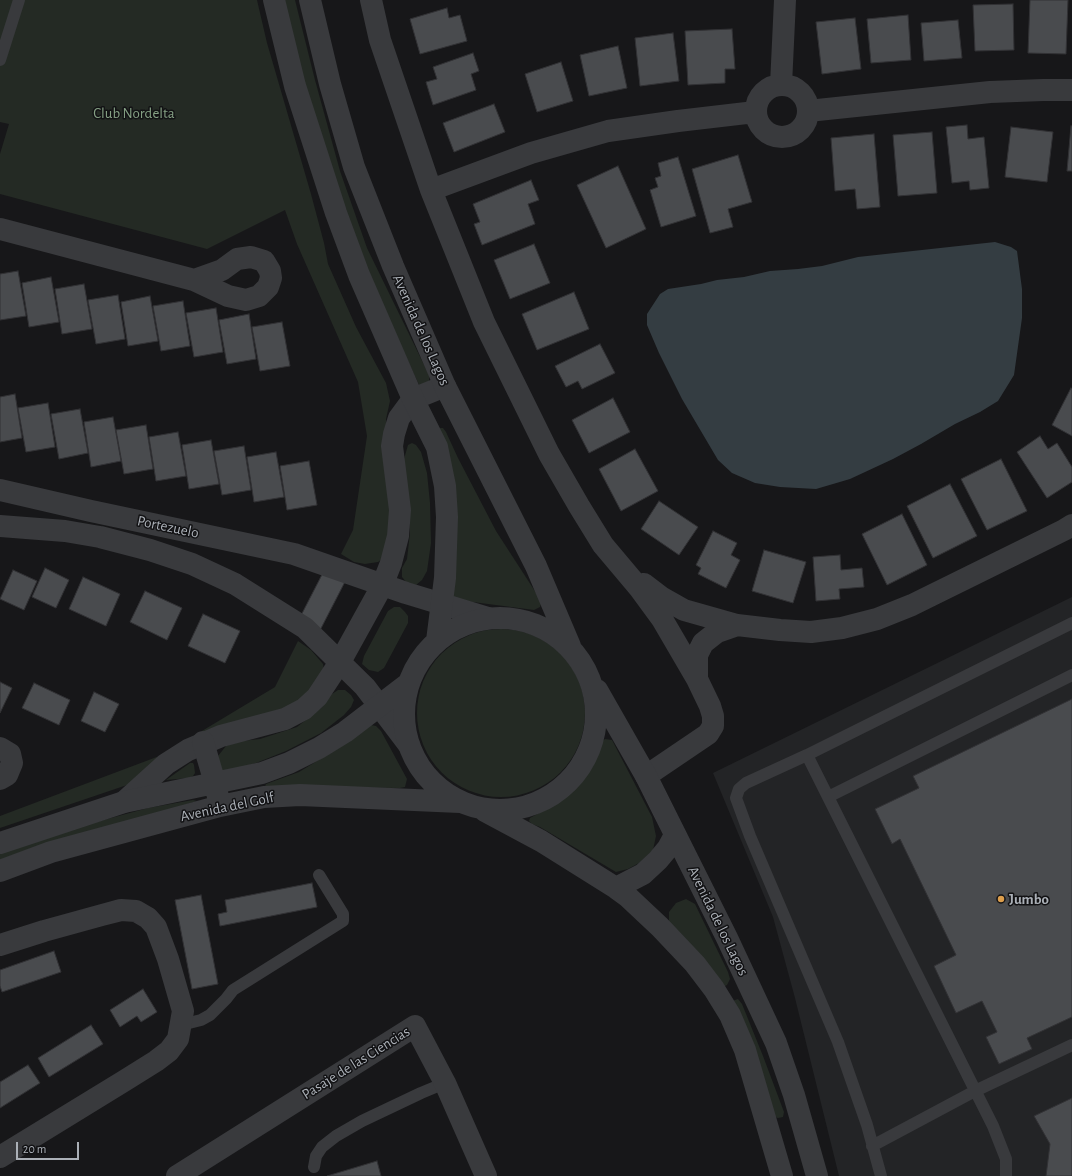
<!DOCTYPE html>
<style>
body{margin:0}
#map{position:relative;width:1072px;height:1176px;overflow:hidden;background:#171719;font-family:"Alegreya Sans",sans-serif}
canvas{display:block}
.scale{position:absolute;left:16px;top:1142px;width:63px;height:18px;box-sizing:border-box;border:2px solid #abb0b7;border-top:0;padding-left:5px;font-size:12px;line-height:14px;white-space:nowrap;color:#abb0b7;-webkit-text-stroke:3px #121214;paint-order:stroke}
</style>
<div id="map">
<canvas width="1072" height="1176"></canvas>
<div class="scale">20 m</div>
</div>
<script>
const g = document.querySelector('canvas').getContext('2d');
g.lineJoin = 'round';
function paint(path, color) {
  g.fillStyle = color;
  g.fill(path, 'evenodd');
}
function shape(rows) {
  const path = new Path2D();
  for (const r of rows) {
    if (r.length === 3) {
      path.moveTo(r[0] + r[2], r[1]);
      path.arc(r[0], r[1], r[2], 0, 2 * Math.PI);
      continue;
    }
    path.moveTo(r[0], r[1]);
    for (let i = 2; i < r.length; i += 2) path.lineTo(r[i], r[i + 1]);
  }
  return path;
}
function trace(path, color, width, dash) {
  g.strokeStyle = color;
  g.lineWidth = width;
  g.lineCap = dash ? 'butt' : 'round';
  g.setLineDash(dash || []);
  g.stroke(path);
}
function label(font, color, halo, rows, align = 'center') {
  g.font = font + ' "Alegreya Sans",sans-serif';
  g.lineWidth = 3;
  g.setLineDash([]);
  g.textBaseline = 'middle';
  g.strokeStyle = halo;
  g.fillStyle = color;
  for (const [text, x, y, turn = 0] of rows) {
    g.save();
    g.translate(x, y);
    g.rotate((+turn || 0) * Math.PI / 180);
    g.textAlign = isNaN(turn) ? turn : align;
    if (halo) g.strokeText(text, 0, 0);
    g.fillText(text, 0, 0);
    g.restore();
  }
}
paint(shape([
 [1072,597,1072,1176,839,1176,795,998,773,917,713,773]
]), '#232426');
paint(shape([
 [0,0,257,0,267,43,311,194,324,243,328,264,356,327,386,383,390,401,386,419,386,446,395,498,388,555,378,562,365,564,354,562,341,554,353,530,367,436,358,382,297,244,285,210,207,249,0,194,0,154,9,124,0,122],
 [281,0,295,0,315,80,340,171,367,248,429,375,429,383,420,387,358,253,301,84],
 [440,428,443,428,446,432,458,458,496,531,540,599,541,603,540,607,534,610,450,599,438,430],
 [412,443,416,445,421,452,427,473,430,503,431,543,427,571,422,580,416,585,407,583,402,577,402,568,407,559,410,533,409,505,404,459,408,445],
 [394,607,400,607,405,612,408,616,408,623,384,668,378,672,369,670,362,664,364,656,388,611],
 [501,713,84],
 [298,641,311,650,323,664,324,671,310,699,130,784,0,828,0,816,162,755,275,687],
 [338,690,345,690,351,695,354,700,351,707,344,715,321,733,286,751,256,763,227,772,221,771,218,756,226,746,232,742,260,739,297,727,322,707,332,694],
 [371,725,376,726,381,731,407,779,405,787,400,788,265,787,266,784,299,772,340,747],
 [605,739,612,740,652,817,656,836,653,850,639,863,628,869,616,872,540,827,532,824,529,821,530,818,556,804,571,791,588,772,599,750,600,743],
 [190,763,193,763,194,765,195,773,193,776,189,778,166,780],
 [193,800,197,801,0,864,0,852,52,834,148,808],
 [686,899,695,904,728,972,730,979,727,985,723,987,669,925,669,912,676,903],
 [738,999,742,1004,763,1056,784,1112,783,1117,778,1118,775,1117,732,1001]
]), '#242a24');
paint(shape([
 [995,242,1011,247,1017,251,1022,289,1022,318,1014,375,998,401,980,412,955,424,921,444,893,459,850,479,816,489,780,487,755,483,732,473,718,460,682,399,659,353,647,325,647,314,660,294,668,289,701,284,717,280,744,277,770,271,798,269,822,266,858,257]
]), '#343d42');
const building = shape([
 [1030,0,1068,0,1066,54,1028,53,1030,0],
 [1013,4,1014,50,975,51,973,5,1013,4],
 [447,8,449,18,460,15,467,41,420,54,410,19,447,8],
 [908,15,911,60,871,63,867,19,908,15],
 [855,18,861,69,822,74,816,22,855,18],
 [958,20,962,58,924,61,921,23,958,20],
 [732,29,735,69,725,69,725,83,688,85,685,31,732,29],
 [673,33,679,81,640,86,635,38,673,33],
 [618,46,627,88,589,96,580,55,618,46],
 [473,53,479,71,471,74,476,90,433,105,426,82,437,79,433,67,473,53],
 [561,62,573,101,537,112,525,74,561,62],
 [494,104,505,132,454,152,443,123,494,104],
 [967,125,968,139,984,137,989,188,970,190,969,181,952,183,946,127,967,125],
 [1071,126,1072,126,1072,171,1067,171,1071,126],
 [1011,127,1053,132,1047,182,1005,177,1011,127],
 [932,132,937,193,898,196,893,135,932,132],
 [874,134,880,207,857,209,855,189,835,191,831,138,874,134],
 [738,155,752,202,728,209,733,227,710,233,692,169,738,155],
 [678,157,696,216,661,227,650,190,658,187,655,178,661,176,658,163,678,157],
 [618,166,646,229,606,248,577,185,618,166],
 [531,180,539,200,528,204,535,224,482,245,474,224,480,222,473,204,531,180],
 [534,244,550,283,510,299,494,260,534,244],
 [18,271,26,316,0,320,0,274,18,271],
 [51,277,59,322,29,327,22,283,51,277],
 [84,284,92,329,62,334,55,289,84,284],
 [574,292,589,329,537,350,522,314,574,292],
 [118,295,125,339,96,344,88,300,118,295],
 [150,296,158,341,128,346,121,302,150,296],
 [183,301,190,346,161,351,153,306,183,301],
 [216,308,223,352,194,357,186,313,216,308],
 [249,314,256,359,227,364,219,320,249,314],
 [282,322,290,366,260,371,252,327,282,322],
 [600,344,615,373,582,389,578,381,566,387,555,366,600,344],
 [1071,388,1072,389,1072,436,1052,425,1071,388],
 [15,394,22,438,0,442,0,397,15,394],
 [613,398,630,432,589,453,572,420,613,398],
 [48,403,55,447,26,452,18,408,48,403],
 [80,409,88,453,59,459,51,414,80,409],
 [113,417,121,461,91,467,84,422,113,417],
 [146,425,153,469,124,474,116,430,146,425],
 [178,432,186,476,156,481,149,437,178,432],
 [1040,436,1048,449,1057,443,1072,467,1072,482,1047,498,1017,452,1040,436],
 [211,440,219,484,189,489,182,445,211,440],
 [244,446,251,490,222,495,214,451,244,446],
 [635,449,658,491,621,511,599,469,635,449],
 [276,452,284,497,254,502,247,457,276,452],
 [1001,459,1027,511,987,530,961,479,1001,459],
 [309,461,317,505,287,510,280,466,309,461],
 [950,484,977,536,933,558,907,506,950,484],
 [659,501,698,527,679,555,641,529,659,501],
 [902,514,927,565,887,585,862,534,902,514],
 [713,531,737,543,731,555,740,560,726,588,698,574,701,568,696,565,713,531],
 [764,550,806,562,793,603,752,591,764,550],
 [840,555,841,570,862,568,864,587,839,589,840,599,816,601,813,557,840,555],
 [329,561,350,572,315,640,294,629,329,561],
 [45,568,69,580,56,608,32,597,45,568],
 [13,570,37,581,24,610,0,599,13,570],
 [83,577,120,594,106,626,69,609,83,577],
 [145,591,182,608,167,640,130,622,145,591],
 [203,614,240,631,225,663,188,646,203,614],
 [0,682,12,688,0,713,0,682],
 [34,683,70,700,59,725,22,708,34,683],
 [94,692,119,704,105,732,81,721,94,692],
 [1072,699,1072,1017,1027,1038,1032,1049,999,1064,986,1037,997,1032,982,1001,956,1013,934,966,956,955,900,839,892,844,875,809,919,788,913,776,1072,699],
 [312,883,317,907,220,926,218,914,227,912,225,900,312,883],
 [201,895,218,984,192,989,175,900,201,895],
 [54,951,61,972,2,992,0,986,0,970,54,951],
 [143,989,157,1012,141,1022,137,1016,120,1027,110,1010,143,989],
 [91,1025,103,1044,49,1077,38,1058,91,1025],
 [28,1065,40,1083,0,1108,0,1082,28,1065],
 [1072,1098,1072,1176,1046,1176,1050,1144,1034,1116,1072,1098],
 [377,1161,381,1176,327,1176,377,1161]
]);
paint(building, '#494b4e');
trace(building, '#323235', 1);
trace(shape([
 [0,60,19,0],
 [807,755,993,1126,1006,1159,1006,1176],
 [828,797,1072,675],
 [181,1025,201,1020,210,1015,226,999,233,990,343,921,343,914,319,875],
 [872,1146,975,1091,1072,1045],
 [314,1167,316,1156,322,1147,336,1136,362,1121,421,1093,445,1083],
 [881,1176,867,1125,838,1042,750,836,736,798,739,789,746,783,807,755,1072,623]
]), '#393a3d', 12);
trace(shape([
 [371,0,380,40,431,190,484,322,549,454,579,506,603,545,640,589,662,619,697,679,710,706,713,716,713,726,708,734,646,776],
 [782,111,26],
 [781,85,785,0],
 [808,111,990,92,1043,90,1072,90],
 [431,190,531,153,608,131,678,121,755,112],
 [0,229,194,280,228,296,246,300,259,296,268,287,271,278,270,271,264,261,251,257,237,259,222,270,194,280],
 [0,490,91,511,294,554,406,593,488,618],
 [0,526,65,531,100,537,150,550,192,564,235,584,305,628,365,687,409,745],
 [644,584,661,597,684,610,737,625,780,630,811,632,842,628,877,619,912,605,1064,530,1072,525],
 [697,679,697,655,703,643,717,632,737,625],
 [0,748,10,754,12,763,7,775,0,779],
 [124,802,166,764,188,750,221,736,285,719,304,709,317,697,340,662,382,586,391,563,398,536,400,510,392,446,394,434,399,418,413,399,445,386],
 [0,945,44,931,102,915,121,910,136,911,148,918,156,927,168,959,183,1011,178,1039,169,1051,156,1061,124,1081,0,1157],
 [177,1176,415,1026,445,1083,486,1176]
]), '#393a3d', 22);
trace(shape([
 [274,0,295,86,336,213,359,275,413,399,437,447,445,486,447,517,445,578,437,641],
 [310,0,330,84,354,167,393,266,445,386,536,566,570,646],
 [500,714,96],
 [597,690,646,776,727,938,776,1043,794,1095,817,1176],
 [203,742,215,783,218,797],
 [485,811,541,841,616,888,627,896,660,927,695,964,714,989,730,1015,745,1050,782,1176],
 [0,843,124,802,262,773,289,763,319,748,345,732,409,683],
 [0,871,51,852,220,806,264,797,300,795,460,802],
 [616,888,643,874,658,860,668,848,675,835]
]), '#393a3d', 22);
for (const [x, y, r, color] of [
 [1001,899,4,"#dc9e4c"]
]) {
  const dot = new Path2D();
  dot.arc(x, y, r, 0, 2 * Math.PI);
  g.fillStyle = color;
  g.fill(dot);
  trace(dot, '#121214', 1.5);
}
label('15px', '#85a084', '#121214', [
 ["Club Nordelta",134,113]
]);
label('15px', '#abb0b7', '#121214', [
 ["Avenida de los Lagos",421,330,66],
 ["Portezuelo",168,527,12],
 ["Avenida del Golf",227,807,-12],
 ["Avenida de los Lagos",718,921,64],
 ["Pasaje de las Ciencias",356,1063,-32]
]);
label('bold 15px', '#abb0b7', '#121214', [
 ["Jumbo",1009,899]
], 'left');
</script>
